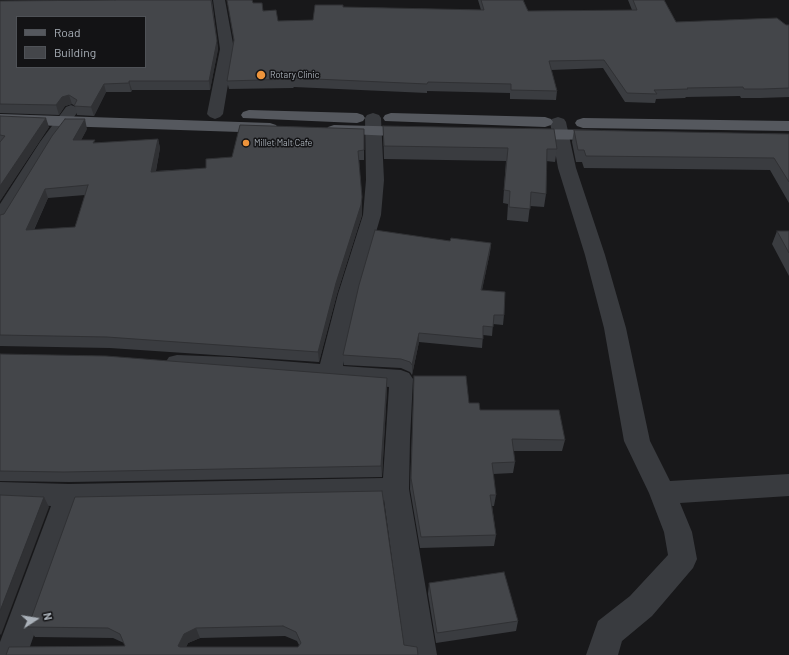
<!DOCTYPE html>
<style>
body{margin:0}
#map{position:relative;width:789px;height:655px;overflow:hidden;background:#18181a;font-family:Barlow,sans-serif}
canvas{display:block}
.legend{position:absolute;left:16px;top:16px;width:130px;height:52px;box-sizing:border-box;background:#131315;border:1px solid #4f5257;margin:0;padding:5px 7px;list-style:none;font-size:12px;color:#aab1b9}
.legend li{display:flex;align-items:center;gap:8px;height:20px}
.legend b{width:20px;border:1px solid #4f5257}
.north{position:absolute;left:16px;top:599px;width:40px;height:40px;-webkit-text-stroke:3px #131315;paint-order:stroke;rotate:78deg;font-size:11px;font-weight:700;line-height:16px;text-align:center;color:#aab1b9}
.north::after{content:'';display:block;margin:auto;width:14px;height:18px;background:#aab1b9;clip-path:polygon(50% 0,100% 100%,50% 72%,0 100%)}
</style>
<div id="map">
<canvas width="789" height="655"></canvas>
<ul class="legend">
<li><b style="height:5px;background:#55585e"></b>Road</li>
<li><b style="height:11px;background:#44464a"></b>Building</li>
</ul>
<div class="north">N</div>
</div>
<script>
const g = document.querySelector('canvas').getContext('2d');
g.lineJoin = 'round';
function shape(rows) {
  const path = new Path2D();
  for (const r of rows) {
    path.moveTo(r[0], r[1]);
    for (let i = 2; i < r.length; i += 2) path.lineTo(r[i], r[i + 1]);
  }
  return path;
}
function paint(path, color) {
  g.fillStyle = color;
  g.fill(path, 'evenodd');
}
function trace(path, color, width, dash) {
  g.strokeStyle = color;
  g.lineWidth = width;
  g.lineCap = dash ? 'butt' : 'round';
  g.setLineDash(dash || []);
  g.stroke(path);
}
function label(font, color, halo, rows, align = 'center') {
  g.font = font + ' Barlow,sans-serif';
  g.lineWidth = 3;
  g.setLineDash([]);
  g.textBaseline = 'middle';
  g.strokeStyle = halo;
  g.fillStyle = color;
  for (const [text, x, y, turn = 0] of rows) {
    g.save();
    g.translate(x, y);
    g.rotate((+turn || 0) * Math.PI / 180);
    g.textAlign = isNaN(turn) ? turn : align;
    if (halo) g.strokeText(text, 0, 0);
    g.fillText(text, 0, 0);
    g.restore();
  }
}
paint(shape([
 [213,0,225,0,234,49,223,114,220,117,215,119,210,117,207,114,220,49,213,0],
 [71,105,76,107,79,110,54,145,9,219,7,223,0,225,0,204,40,142,66,107,71,105],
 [373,113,379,115,381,118,384,180,381,215,358,294,343,366,401,370,409,373,413,379,410,439,409,489,437,655,405,655,384,500,79,506,27,655,0,655,0,642,51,506,0,504,0,482,69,484,383,478,389,387,230,373,177,371,169,369,165,363,169,357,177,355,230,357,320,364,338,294,363,215,366,180,365,118,367,115,373,113],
 [558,117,564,119,566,122,576,168,605,255,626,328,650,441,670,481,789,474,789,496,680,503,692,532,697,559,693,568,652,616,622,641,618,655,586,655,598,621,630,596,668,555,664,532,649,493,624,441,604,328,585,255,558,168,550,122,552,119,558,117]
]), '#393b3f');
paint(shape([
 [249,110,357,113,363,115,365,118,363,121,357,123,243,118,241,115,243,112,249,110],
 [391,113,545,117,551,119,553,122,551,125,545,127,385,121,383,118,385,115,391,113],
 [0,114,270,123,276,125,278,128,276,131,270,133,0,124,0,114],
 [583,118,789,121,789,131,583,128,577,126,575,123,577,120,583,118],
 [334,125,414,127,420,129,422,132,420,135,414,137,328,133,326,130,328,127,334,125],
 [524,129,604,130,610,132,612,135,610,138,604,140,524,139,518,137,516,134,518,131,524,129]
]), '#55585e');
paint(shape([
 [212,0,218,49,210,90,132,90,131,92,106,92,94,116,77,115,75,106,72,104,65,106,59,115,0,113,0,1],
 [227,0,252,0,253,3,278,21,313,20,343,5,343,7,481,10,478,0,523,0,528,11,632,10,628,0,664,0,676,22,789,25,789,97,760,98,741,98,740,96,686,97,685,98,656,99,655,103,625,102,603,68,551,70,557,91,556,100,510,99,510,93,427,91,427,93,294,87,293,88,229,89,227,81,234,41],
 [0,116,49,127,0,201],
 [383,126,557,149,555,162,546,161,546,194,544,207,530,206,528,222,507,220,508,204,503,203,506,161,384,159],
 [87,129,81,140,96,143,158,139,160,148,156,171,206,168,232,157,364,129,364,160,359,160,362,207,362,215,337,294,319,362,110,348,0,346,0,215,4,214],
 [85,195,75,227,34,230,48,198],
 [574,130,789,134,789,203,770,170,584,168,582,162,576,162,572,142],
 [777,231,789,231,789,276,772,244],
 [450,241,491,243,490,252,482,290,504,315,503,325,493,324,492,336,483,335,482,348,419,342,412,375,410,372,401,368,344,365,343,355],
 [0,354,387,388,382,477,69,482,0,481],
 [414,376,469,403,480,410,565,440,562,451,513,451,515,462,513,473,493,474,496,495,494,506,492,506,496,535,494,546,420,548,410,489],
 [75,497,404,645,418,655,125,646,124,643,113,638,35,637,28,627],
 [285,636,297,641,299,645,298,647,186,647,188,643,200,638],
 [429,583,518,621,516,631,436,643,428,594]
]), '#3a3c40');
paint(shape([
 [211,0,218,49,210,90,209,81],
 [129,81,132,90,131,92,129,83],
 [104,84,106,92,94,116,91,107],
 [69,95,72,104,65,106,59,115,56,105,62,97],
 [46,118,49,127,0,201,0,186],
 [85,119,87,129,76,150,73,140],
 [158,139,160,148,154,181,151,172],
 [45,189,48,198,29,240,26,230],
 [362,197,362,215,337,294,319,362,318,352,336,283],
 [491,243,490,252,480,299,481,290],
 [419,333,419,342,412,375,412,365],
 [387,378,387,388,382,477,381,466],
 [44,497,49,507,1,635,0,634,0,611],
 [196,628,200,638,188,643,183,655,178,646,184,634]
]), '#303134');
const building = shape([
 [115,0,211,0,217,41,209,81,129,81,129,83,104,84,91,107,74,106,77,100,69,95,62,97,56,105,0,104,0,1,115,0],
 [17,17,145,17,145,67,17,67,17,17],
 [227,0,252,0,253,3,262,3,263,11,276,10,278,21,313,20,315,5,343,5,343,7,484,10,481,0,523,0,528,11,637,10,633,0,664,0,676,22,777,18,786,25,789,25,789,88,763,89,744,89,743,87,687,88,688,89,654,90,657,94,627,93,604,60,549,61,557,91,511,90,511,84,428,82,427,84,293,78,293,79,227,81,234,40,227,0],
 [0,116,46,118,0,186,0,142,5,136,0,135,0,116],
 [65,119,85,119,73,140,95,140,93,143,158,139,151,172,206,168,206,159,232,157,240,125,364,129,364,150,358,151,362,197,361,205,336,283,318,352,107,337,0,335,0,215,4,214,52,136,65,119],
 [88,185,75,227,26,230,45,189,88,185],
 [383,126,554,129,557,149,547,149,546,194,531,192,530,209,509,207,510,191,504,190,508,148,384,146,383,126],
 [574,130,789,134,789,182,774,158,586,156,584,150,578,150,574,130],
 [375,230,450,241,451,238,491,243,481,290,505,292,504,315,494,315,493,327,483,326,483,339,419,333,412,365,410,362,401,359,343,355,359,285,375,230],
 [777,231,789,231,789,253,777,231],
 [0,354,106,356,387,378,381,466,64,472,0,471,0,354],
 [414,376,466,376,469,403,479,403,480,410,559,410,565,440,512,439,515,462,492,463,496,495,490,495,496,535,421,537,411,478,414,376],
 [382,491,404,645,417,647,418,655,6,655,9,647,125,646,120,634,108,628,28,627,75,497,382,491],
 [283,626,296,632,301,643,298,647,180,647,178,646,184,634,196,628,283,626],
 [0,495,44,497,0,611,0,495],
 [504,572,518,621,437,633,429,583,504,572]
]);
paint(building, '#44464a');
trace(building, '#303134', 1);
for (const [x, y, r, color] of [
 [261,75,5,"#ee943b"],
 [246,143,4,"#ee943b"]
]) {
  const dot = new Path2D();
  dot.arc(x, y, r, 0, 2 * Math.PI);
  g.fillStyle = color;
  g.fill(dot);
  trace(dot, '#131315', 1.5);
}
label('9px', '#aab1b9', '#131315', [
 ["Rotary Clinic",270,75],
 ["Millet Malt Cafe",254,143]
], 'left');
</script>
